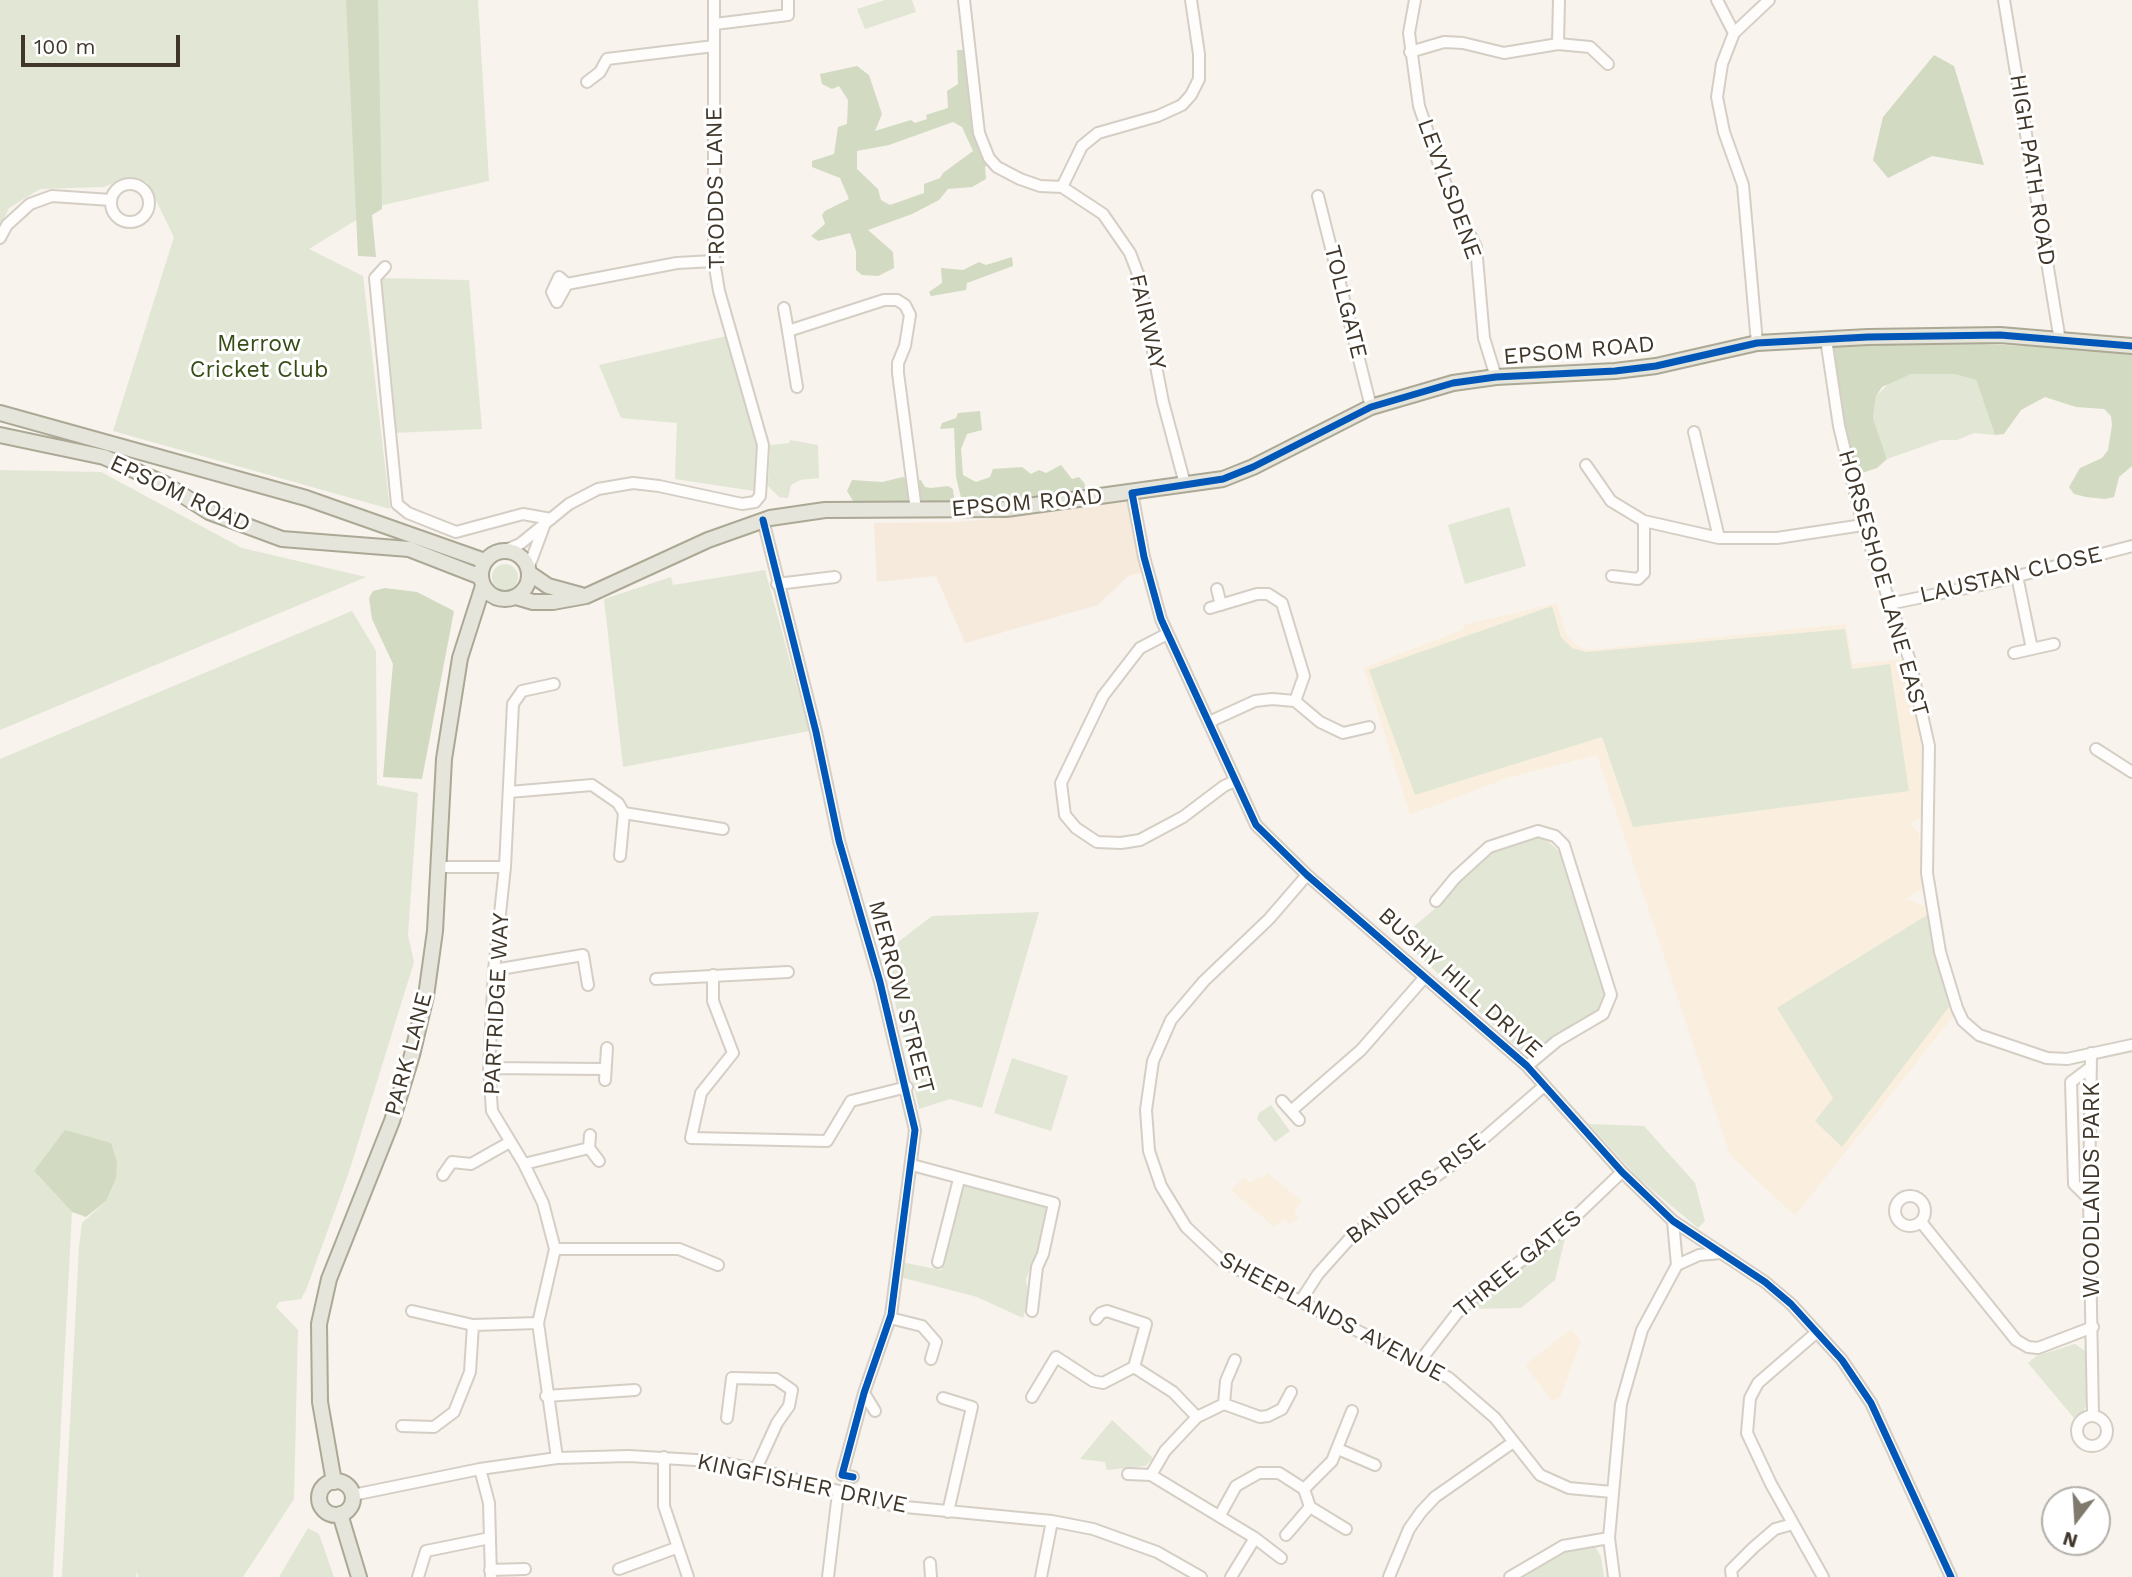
<!DOCTYPE html>
<style>
body{margin:0}
#map{position:relative;width:2132px;height:1577px;overflow:hidden;background:#f8f3ec;font-family:"Work Sans",sans-serif}
canvas{display:block}
.north{position:absolute;left:2041px;top:1486px;width:70px;height:70px;box-sizing:border-box;background:#fff;border:2px solid #b3afaa;border-radius:50%;rotate:197deg;font-size:19px;font-weight:700;line-height:28px;text-align:center;color:#40372a}
.north::after{content:'';display:block;margin:auto;width:24px;height:32px;background:#80796e;clip-path:polygon(50% 0,100% 100%,50% 72%,0 100%)}
.scale{position:absolute;left:21px;top:35px;width:159px;height:32px;box-sizing:border-box;border:4px solid #40372a;border-top:0;padding-left:9px;font-size:21px;line-height:24px;white-space:nowrap;color:#40372a;-webkit-text-stroke:5px #fff;paint-order:stroke}
</style>
<div id="map">
<canvas width="2132" height="1577"></canvas>
<div class="north">N</div>
<div class="scale">100 m</div>
</div>
<script>
const g = document.querySelector('canvas').getContext('2d');
g.lineJoin = 'round';
function paint(path, color) {
  g.fillStyle = color;
  g.fill(path, 'evenodd');
}
function shape(rows) {
  const path = new Path2D();
  for (const r of rows) {
    if (r.length === 3) {
      path.moveTo(r[0] + r[2], r[1]);
      path.arc(r[0], r[1], r[2], 0, 2 * Math.PI);
      continue;
    }
    path.moveTo(r[0], r[1]);
    for (let i = 2; i < r.length; i += 2) path.lineTo(r[i], r[i + 1]);
  }
  return path;
}
function trace(path, color, width, dash) {
  g.strokeStyle = color;
  g.lineWidth = width;
  g.lineCap = dash ? 'butt' : 'round';
  g.setLineDash(dash || []);
  g.stroke(path);
}
function label(font, color, halo, rows, align = 'center') {
  g.font = font + ' "Work Sans",sans-serif';
  g.lineWidth = 6;
  g.setLineDash([]);
  g.textBaseline = 'middle';
  g.strokeStyle = halo;
  g.fillStyle = color;
  for (const [text, x, y, turn = 0] of rows) {
    g.save();
    g.translate(x, y);
    g.rotate((+turn || 0) * Math.PI / 180);
    g.textAlign = isNaN(turn) ? turn : align;
    if (halo) g.strokeText(text, 0, 0);
    g.fillText(text, 0, 0);
    g.restore();
  }
}
paint(shape([
 [1132,493,1147,571,1128,576,1098,605,965,643,936,576,877,582,874,523,959,522,1023,515,1006,509]
]), '#f5eadc');
paint(shape([
 [1557,603,1566,634,1575,644,1589,650,1846,624,1853,664,1903,659,1918,716,1926,767,1921,818,1911,824,1919,833,1922,889,1906,899,1925,906,1954,1015,1795,1216,1730,1155,1597,755,1507,778,1410,815,1364,668,1464,629,1463,625],
 [1267,1173,1302,1201,1294,1211,1299,1218,1289,1225,1284,1219,1274,1227,1231,1190,1244,1177,1250,1183,1259,1176,1262,1179],
 [1571,1329,1581,1341,1560,1398,1552,1401,1525,1365]
]), '#faefdf');
paint(shape([
 [0,0,478,0,489,181,379,206,309,249,363,276,390,509,113,431,174,237,147,182,126,178,104,187,40,189,9,208,0,227],
 [885,0,912,0,916,12,865,29,857,9],
 [380,278,469,280,482,429,392,433],
 [727,336,759,445,754,491,675,479,677,423,621,418,599,365],
 [1911,374,1954,374,1976,380,1995,435,1974,433,1957,440,1941,440,1887,459,1873,418,1876,396,1891,381],
 [790,440,818,445,819,478,800,480,791,485,788,498,779,497,768,486,770,445,789,443],
 [0,470,101,472,242,548,366,577,0,730],
 [1509,507,1526,566,1465,584,1448,525],
 [505,577,13],
 [765,570,809,731,623,767,604,599,671,577,673,585],
 [1552,606,1561,637,1572,648,1586,652,1845,629,1852,669,1890,664,1909,791,1633,827,1602,737,1415,795,1369,670],
 [352,611,376,651,377,785,418,793,408,935,414,962,349,1172,306,1290,301,1299,279,1302,276,1307,298,1330,294,1499,243,1577,138,1577,137,1571,136,1577,62,1577,79,1247,82,1223,106,1201,34,1171,72,1212,53,1577,0,1577,0,759],
 [1541,835,1561,853,1605,986,1605,996,1596,1012,1535,1052,1520,1050,1400,938,1443,902,1485,853],
 [1039,912,982,1108,950,1099,919,1109,884,953,932,916],
 [1927,915,1949,1007,1842,1147,1815,1121,1833,1098,1777,1008],
 [1012,1058,1068,1076,1051,1131,994,1113],
 [1271,1105,1290,1131,1275,1142,1257,1119,1259,1113],
 [1589,1124,1644,1126,1695,1183,1705,1221,1698,1228,1638,1178],
 [963,1183,1047,1205,1038,1252,1026,1279,1029,1299,1023,1318,977,1297,900,1277,901,1262,941,1270],
 [1566,1234,1555,1280,1521,1308,1467,1309],
 [2075,1344,2085,1351,2087,1403,2083,1412,2074,1418,2028,1363,2036,1356],
 [1112,1420,1153,1458,1146,1466,1107,1470,1105,1462,1080,1459],
 [308,1528,319,1534,334,1577,279,1577],
 [1583,1545,1595,1546,1601,1557,1604,1577,1524,1577,1571,1548]
]), '#e1e7d4');
paint(shape([
 [346,0,378,0,382,209,372,215,376,257,358,256],
 [957,50,965,50,989,163,985,167,986,179,972,187,948,189,939,200,912,214,868,230,893,252,894,268,878,276,862,275,856,270,856,251,850,233,818,241,811,236,825,224,822,215,825,211,849,199,840,178,812,167,812,161,834,154,838,127,847,124,848,100,839,86,832,89,822,84,820,74,857,66,869,75,882,114,875,131,911,120,915,123,927,119,926,115,948,108,947,91,958,84],
 [953,122,962,127,973,151,943,173,940,178,924,184,924,193,890,205,881,200,878,189,857,169,857,151,889,145],
 [1934,55,1954,66,1984,165,1932,156,1888,178,1873,160,1883,117],
 [1012,257,1013,266,967,283,966,290,931,296,929,292,942,283,941,268,963,270,979,262,986,265],
 [1983,344,2132,351,2132,466,2119,477,2114,497,2105,499,2086,497,2074,494,2069,487,2080,468,2102,458,2108,450,2112,425,2111,416,2104,409,2076,407,2045,397,2021,410,2004,434,1995,435,1976,380,1954,374,1911,374,1882,387,1876,396,1873,418,1887,459,1877,468,1862,473,1849,467,1827,345],
 [980,411,982,430,967,434,961,449,963,475,976,482,990,477,993,469,1022,467,1031,474,1039,470,1046,473,1061,465,1072,479,1079,477,1085,484,1084,492,1015,499,1002,496,962,502,956,477,954,428,940,429,942,423,956,418,958,413],
 [903,477,912,482,921,480,925,487,931,488,948,486,953,489,954,498,952,501,871,505,853,501,847,491,852,480,882,482],
 [385,588,417,592,454,611,422,779,383,777,393,664,372,619,369,598,373,591],
 [65,1130,111,1143,117,1162,116,1178,106,1201,86,1217,72,1212,34,1171]
]), '#d2dac2');
const minor = shape([
 [964,0,979,133,989,158,997,167,1020,179,1040,186,1062,187,1103,214,1130,253,1138,274,1163,402,1185,484],
 [1415,0,1409,33,1419,106,1448,191,1476,247,1484,338,1496,377],
 [1717,0,1734,33],
 [2004,0,2060,341],
 [715,24,788,15,788,0],
 [1558,44,1559,0],
 [1410,52,1444,42,1463,43,1504,53,1558,44,1590,47,1608,64],
 [587,82,600,72,607,59,714,46],
 [130,203,19],
 [1062,187,1082,146,1098,133,1158,116,1182,105,1191,95,1199,79,1199,54,1191,0],
 [1318,196,1371,407],
 [0,238,7,225,30,204,52,196,111,200],
 [385,267,375,278,397,504,408,513,456,532,523,514,551,519],
 [567,284,559,277,552,292,557,302,567,284,677,263,714,261],
 [784,308,788,331],
 [1826,339,1839,426,1863,525,1910,661,1929,746,1927,873,1940,952,1957,1008,1963,1021,1979,1035,2047,1058,2067,1059,2132,1045],
 [1757,343,1743,185,1724,132,1717,97,1722,64,1734,33,1769,0],
 [797,387,788,331,884,300,897,300,905,305,910,315,905,346,898,363,898,373,916,510],
 [1694,432,1719,538],
 [1586,465,1611,501,1644,521,1719,538,1777,538,1863,525],
 [1132,493,1144,557,1161,619,1256,825,1307,875,1527,1066,1622,1172,1673,1221,1765,1282,1791,1304,1842,1360,1871,1403,1951,1577],
 [763,520,816,732,839,841,880,982,915,1130,891,1315,864,1393,842,1475,853,1477],
 [503,551,520,544,569,504,598,489,633,483,659,486,742,504,755,502,760,496,763,445,719,291,714,261,714,0],
 [528,569,544,526],
 [1612,576,1638,579,1644,573,1644,521],
 [2017,576,2032,649],
 [777,584,835,577],
 [1217,589,1221,605],
 [1889,604,1995,582,2132,546],
 [1210,608,1257,594,1268,594,1282,603,1304,676,1295,701],
 [1167,634,1140,648,1103,696,1061,783,1065,815,1076,828,1097,842,1121,843,1140,840,1183,817,1224,786,1235,781],
 [2014,653,2054,644],
 [1209,722,1255,701,1272,699,1295,701,1320,722,1343,733,1369,727],
 [2096,749,2132,772],
 [509,792,592,785,618,803,624,813,723,829],
 [620,856,624,813],
 [439,867,505,867,494,970,489,1068,492,1111,524,1164,543,1203,555,1249,538,1323,557,1458],
 [505,867,513,704,522,691,554,684],
 [1307,875,1269,919,1204,981,1171,1020,1153,1061,1146,1110,1149,1151,1161,1186,1186,1227,1222,1261,1449,1378,1495,1418,1540,1475,1569,1488,1612,1492],
 [1436,901,1455,878,1489,847,1538,831,1555,836,1564,845,1611,995,1603,1014,1557,1041,1527,1066],
 [494,970,583,955,588,985],
 [713,975,713,1001,733,1053,701,1093,691,1138,827,1141,851,1101,907,1087],
 [656,979,788,972],
 [2091,1053,2089,1199,2093,1416],
 [489,1068,603,1069],
 [605,1080,607,1048],
 [1282,1101,1299,1120],
 [1291,1111,1361,1050,1424,978],
 [590,1135,589,1148,599,1161],
 [524,1164,589,1148],
 [912,1165,1054,1203,1043,1254,1037,1267,1032,1311],
 [443,1175,452,1162,471,1164,510,1142],
 [1910,1211,15],
 [2089,1199,2074,1184,2071,1082,2091,1067],
 [1921,1222,2016,1340,2028,1347,2038,1348,2093,1327],
 [555,1249,679,1249,718,1265],
 [938,1262,959,1179],
 [1677,1265,1699,1255,1721,1253],
 [1300,1302,1318,1274,1352,1236,1459,1160,1544,1086],
 [890,1318,922,1326,936,1342,931,1359],
 [1096,1319,1101,1313,1107,1311,1146,1324,1134,1367,1173,1392,1197,1417],
 [473,1325,538,1323],
 [1817,1332,1758,1383,1750,1398,1747,1433,1771,1484,1823,1577],
 [1420,1361,1457,1313,1485,1287,1554,1237,1622,1172],
 [864,1393,875,1411],
 [546,1396,635,1390],
 [1032,1397,1056,1357,1093,1381,1103,1383,1134,1367],
 [943,1398,972,1407,948,1512],
 [1224,1404,1226,1381,1235,1360],
 [2092,1431,15],
 [727,1418,732,1378,776,1379,792,1390,789,1406,777,1423,756,1469],
 [402,1426,434,1427,454,1412,470,1372,473,1325,412,1311],
 [1338,1449,1375,1465],
 [664,1457,664,1506,688,1577],
 [480,1469,489,1503,491,1577],
 [1128,1474,1151,1475],
 [1151,1475,1165,1451,1197,1417,1224,1404,1260,1417,1268,1416,1282,1409,1291,1392],
 [1151,1475,1255,1538,1231,1577],
 [353,1495,480,1469,557,1458,629,1456,712,1461,756,1469,895,1506,1052,1521,1093,1529,1157,1552,1201,1577],
 [1310,1507,1346,1529],
 [1220,1515,1236,1486,1259,1473,1279,1473,1304,1489,1332,1461,1352,1411],
 [1286,1535,1310,1507,1304,1489],
 [1255,1538,1281,1558],
 [930,1563,931,1577],
 [619,1569,676,1548],
 [490,1570,525,1569],
 [418,1577,426,1551,490,1538],
 [828,1577,838,1493],
 [1041,1577,1052,1521],
 [1389,1577,1409,1529,1421,1512,1435,1497,1512,1443],
 [1510,1577,1563,1546,1609,1538],
 [1614,1577,1609,1538,1621,1404,1642,1330,1677,1265,1673,1221],
 [1732,1577,1731,1570,1753,1548,1775,1529,1793,1524]
]);
const major = shape([
 [0,413,306,498,485,561],
 [0,435,104,457,165,484,209,512,282,539,409,549,481,577],
 [505,575,24],
 [529,573,548,586,581,595],
 [516,597,533,602,553,602,586,596,708,540,770,518,825,510,1006,509,1223,479,1253,467,1371,407,1453,383,1496,377,1615,371,1656,366,1757,343,1868,337,2000,335,2132,346],
 [336,1498,17],
 [334,1482,320,1402,319,1324,329,1279,392,1121,412,1055,426,996,435,931,444,759,460,658,483,586],
 [340,1514,359,1577]
]);
trace(minor, '#d5cec5', 14);
trace(major, '#aba895', 18);
trace(minor, '#fefdfc', 10);
trace(major, '#e6e5db', 14);
trace(shape([
 [763,520,816,732,839,841,880,982,915,1130,891,1315,864,1393,842,1475,853,1477],
 [1951,1577,1871,1403,1842,1360,1791,1304,1765,1282,1673,1221,1622,1172,1527,1066,1307,875,1256,825,1161,619,1144,557,1132,493,1223,479,1253,467,1371,407,1453,383,1496,377,1615,371,1656,366,1757,343,1868,337,2000,335,2132,346]
]), '#0057b8', 7);
label('23px', '#40372a', '#fff', [
 ["HIGH PATH ROAD",2032,170,81],
 ["TRODDS LANE",716,188,-91],
 ["LEVYLSDENE",1449,189,70],
 ["TOLLGATE",1345,302,76],
 ["FAIRWAY",1147,322,77],
 ["EPSOM ROAD",1579,351,-5],
 ["EPSOM ROAD",180,494,25],
 ["EPSOM ROAD",1027,503,-5],
 ["LAUSTAN CLOSE",2011,575,-13],
 ["HORSESHOE LANE EAST",1883,583,74],
 ["BUSHY HILL DRIVE",1460,983,42],
 ["MERROW STREET",901,997,75],
 ["PARTRIDGE WAY",497,1004,-87],
 ["PARK LANE",409,1054,-75],
 ["BANDERS RISE",1416,1189,-37],
 ["WOODLANDS PARK",2092,1190,-90],
 ["THREE GATES",1518,1264,-39],
 ["SHEEPLANDS AVENUE",1332,1317,28],
 ["KINGFISHER DRIVE",802,1484,12]
]);
label('23px', '#364c16', '#fff', [
 ["Merrow",259,344],
 ["Cricket Club",259,370]
]);
</script>
